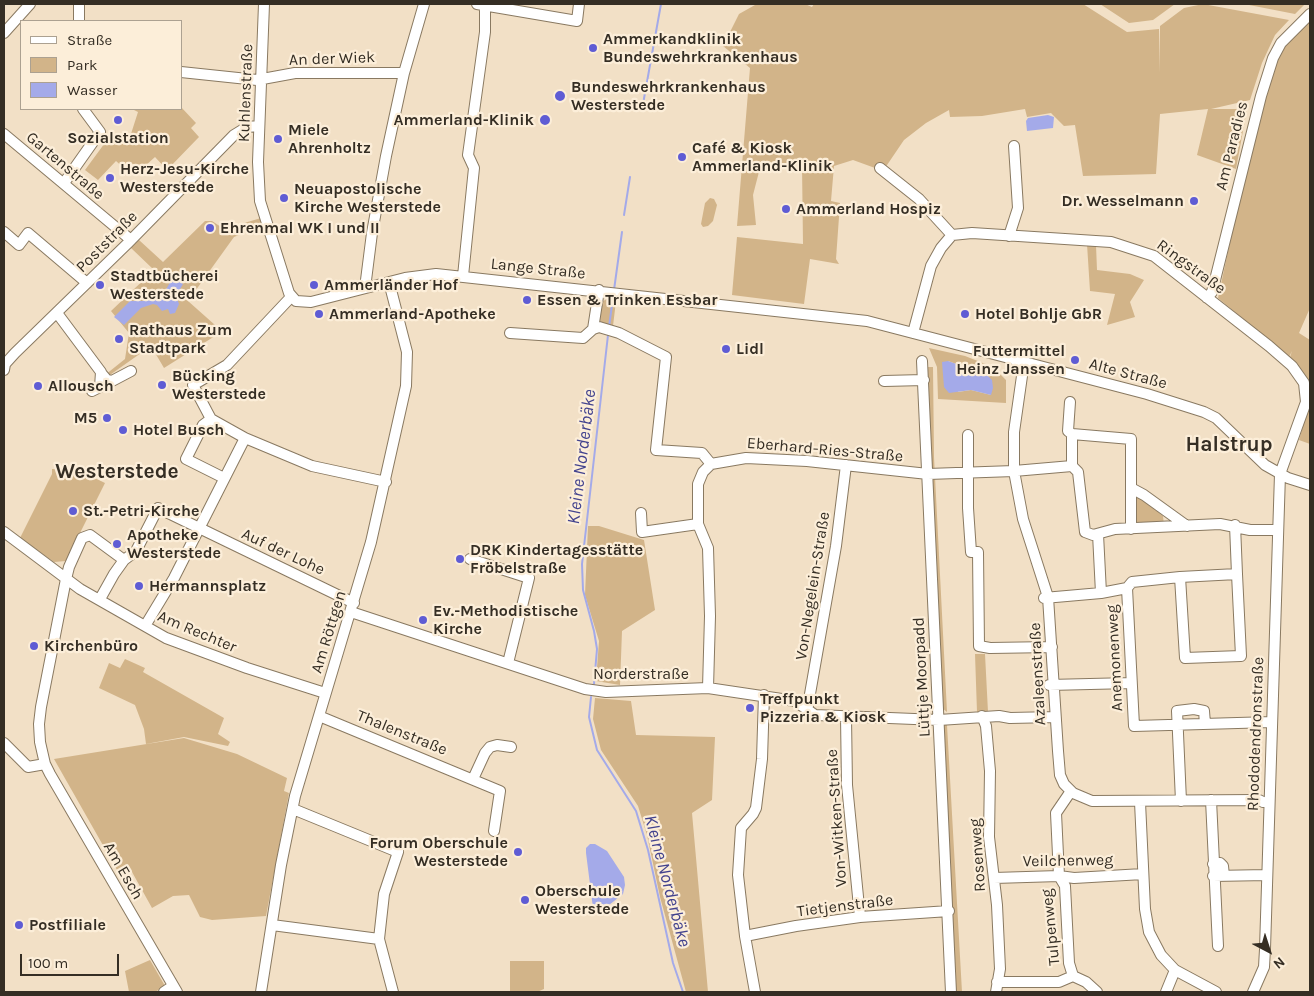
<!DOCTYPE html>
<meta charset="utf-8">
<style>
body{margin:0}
#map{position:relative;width:1314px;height:996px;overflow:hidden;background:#f2e0c6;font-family:Karla,sans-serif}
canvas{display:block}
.frame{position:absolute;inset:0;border:5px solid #352e24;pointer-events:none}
.legend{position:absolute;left:20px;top:20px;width:162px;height:90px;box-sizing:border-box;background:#fceed9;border:1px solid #aca191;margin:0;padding:6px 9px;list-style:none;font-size:15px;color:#352e24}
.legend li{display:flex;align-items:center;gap:10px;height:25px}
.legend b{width:25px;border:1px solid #aca191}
.north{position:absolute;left:1244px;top:926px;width:50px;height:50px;-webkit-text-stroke:4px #fceed9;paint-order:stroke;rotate:140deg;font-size:14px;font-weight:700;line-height:20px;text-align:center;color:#352e24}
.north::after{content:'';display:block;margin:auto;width:18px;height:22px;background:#352e24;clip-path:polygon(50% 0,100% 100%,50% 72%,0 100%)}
.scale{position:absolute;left:20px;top:954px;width:99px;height:22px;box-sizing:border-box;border:2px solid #352e24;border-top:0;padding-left:6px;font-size:15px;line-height:18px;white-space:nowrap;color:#352e24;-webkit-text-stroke:4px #fceed9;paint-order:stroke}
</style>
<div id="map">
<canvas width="1314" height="996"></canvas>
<div class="frame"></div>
<ul class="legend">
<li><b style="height:6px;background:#fff"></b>Straße</li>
<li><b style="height:14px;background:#d2b489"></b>Park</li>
<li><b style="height:14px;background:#a4aae9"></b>Wasser</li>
</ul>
<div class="north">N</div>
<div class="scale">100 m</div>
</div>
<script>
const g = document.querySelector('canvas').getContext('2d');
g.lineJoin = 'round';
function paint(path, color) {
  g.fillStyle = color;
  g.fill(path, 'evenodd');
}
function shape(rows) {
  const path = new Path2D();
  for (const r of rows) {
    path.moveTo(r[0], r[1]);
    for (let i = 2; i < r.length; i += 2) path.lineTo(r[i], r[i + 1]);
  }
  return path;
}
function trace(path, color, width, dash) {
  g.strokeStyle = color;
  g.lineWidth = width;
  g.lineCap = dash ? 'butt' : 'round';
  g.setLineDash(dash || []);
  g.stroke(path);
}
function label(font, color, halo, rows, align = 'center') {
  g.font = font + ' Karla,sans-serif';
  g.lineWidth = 4.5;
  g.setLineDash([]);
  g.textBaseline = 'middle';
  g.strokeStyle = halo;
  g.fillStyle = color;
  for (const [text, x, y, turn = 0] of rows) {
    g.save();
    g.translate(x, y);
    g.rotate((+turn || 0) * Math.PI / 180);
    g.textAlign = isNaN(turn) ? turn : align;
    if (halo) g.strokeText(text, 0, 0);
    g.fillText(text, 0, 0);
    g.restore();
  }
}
paint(shape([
 [763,4,805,4,812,7,814,4,1083,4,1127,32,1159,29,1160,73,1160,26,1184,8,1203,4,1289,20,1275,35,1262,63,1250,100,1211,109,1247,109,1236,169,1197,155,1208,109,1160,114,1156,174,1083,176,1075,125,1064,126,1051,113,1027,117,1025,109,982,116,950,117,949,110,926,123,904,140,885,168,875,168,853,160,834,166,831,201,840,203,836,259,839,264,810,259,804,304,732,295,737,237,803,244,802,165,761,164,753,195,756,225,737,226,750,68,723,46,739,14,755,5],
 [1100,4,1175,4,1153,20,1129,23],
 [1244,4,1305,4,1295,14],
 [1310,19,1310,308,1299,333,1310,340,1310,444,1299,440,1308,409,1290,357,1292,351,1289,357,1218,298,1258,113,1277,59,1285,46],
 [181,107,196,123,191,128,199,137,167,170,155,157,144,167,130,163,125,169,116,161,98,180,85,170,110,136,124,145,130,137,138,112,132,109],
 [710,198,714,199,717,205,713,221,708,226,703,227,701,224,705,203],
 [261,218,263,225,234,237,188,301,215,325,215,336,164,368,151,346,107,377,105,375,125,359,129,333,111,311,154,270,131,248,139,240,163,262,205,221,212,221,224,229],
 [1087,244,1096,245,1097,270,1130,274,1144,280,1130,302,1135,317,1107,325,1115,294,1090,291],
 [607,299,616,301,613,326,600,324,601,302],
 [929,348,965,356,993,367,1006,380,1006,403,938,399,937,367],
 [948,361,987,375,991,395,971,390,958,392],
 [925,367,933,367,934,457,947,712,942,708],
 [52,469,78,470,105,483,66,561,54,562,20,538,52,474],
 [1138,496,1163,516,1164,525,1135,527,1133,497],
 [588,526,599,526,644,540,655,610,622,631,620,685,596,681,599,641,585,595],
 [975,654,985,654,988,712,977,712],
 [125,659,145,668,143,672,224,718,218,734,230,742,228,746,184,737,146,744,144,729,135,705,99,688,109,663,120,668],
 [595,698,631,701,636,735,715,737,712,800,692,813,708,992,686,992,660,897,647,835,638,806,601,750,593,719],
 [943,725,947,725,962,992,955,992],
 [184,738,237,754,287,778,284,791,289,793,266,916,212,920,200,917,189,895,173,896,152,908,132,872,121,877,54,759],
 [150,960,165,986,155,992,129,992,125,971],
 [510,961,544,961,544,989,537,992,510,992]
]), '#d2b489');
paint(shape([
 [1048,115,1054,117,1053,128,1027,131,1026,121,1028,118],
 [169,275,183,284,176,296,179,304,175,313,170,314,168,309,162,311,157,305,153,304,141,308,124,325,114,317,130,301,145,301,162,296,171,281],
 [948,361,987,375,992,380,993,388,991,395,971,390,949,393,944,387,942,362],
 [590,844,595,844,607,851,624,877,625,885,623,894,609,905,593,908,586,853,586,848]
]), '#a4aae9');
trace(shape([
 [643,104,661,4],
 [624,215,630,177],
 [614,290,622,232],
 [609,327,613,297],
 [594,684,597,649,594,631,583,590,582,564,608,335],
 [591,697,589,717,597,750,636,811,648,850,673,963,683,992]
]), '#a4aae9', 2);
const minor = shape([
 [264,4,258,162,260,201,289,293,296,301,311,302,405,278,436,274,867,321,1147,394,1204,412,1216,418,1265,465,1288,478,1310,485],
 [477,4,577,21,579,4],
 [79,21,79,4],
 [4,33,30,4],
 [181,72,257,80,295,73,404,73],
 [4,134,131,240],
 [880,168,919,199,952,235],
 [64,183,100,132,83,109],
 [4,232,19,245,28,233,87,283],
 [1009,236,1018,208,1014,146],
 [463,276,474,168,468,155,485,32,485,5],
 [365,288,372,233,386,156,404,73,424,4],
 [291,297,227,365,193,385,211,419,245,438,312,466,386,482],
 [1207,298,1212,292,1261,96,1273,58,1281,43,1310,14],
 [57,313,101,372,100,387,92,391],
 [593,329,599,327,619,333,666,357,656,450,702,453,711,464],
 [510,333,583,338,593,329,599,290],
 [913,333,931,266,941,248,952,235,972,233,1111,242,1154,256,1269,346,1292,366,1304,383,1306,402,1280,474,1265,949,1264,967,1253,992],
 [922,361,951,992],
 [1024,362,1014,432,1014,471,1023,519,1048,597,1058,751,1060,775,1064,784,1073,793,1092,801,1259,800,1263,802],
 [4,370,5,364,15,353,127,244,234,135,247,127,259,126],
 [101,373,107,380,112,381,131,371],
 [884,381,924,380],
 [1070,402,1068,431,1072,434],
 [211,419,203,425,186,459,224,478],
 [968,435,968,508,971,552,978,552,979,646,990,648,1052,647],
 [1072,466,1078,472,1085,532,1093,535,1115,529,1220,524,1250,530,1278,530],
 [1131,488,1131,529],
 [641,513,642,532,698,524],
 [1235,525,1237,574],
 [4,532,80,589,166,638,247,668,325,693],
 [1098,534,1101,593],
 [470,559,529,578,508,663],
 [124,560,90,535,82,538,69,567,66,579,41,707,39,724,40,742,45,764,50,774,177,992],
 [1127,588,1134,726,1272,722],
 [1044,598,1101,593,1127,588,1132,582,1180,577,1185,658,1241,656,1237,574,1180,577],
 [100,599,114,574,124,560,136,551,158,508,354,603],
 [351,612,585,689,606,692,708,688,795,701,815,715,939,720,999,716,1010,718,1055,717],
 [145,626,174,578,245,438],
 [1049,685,1131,683],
 [708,688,710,616,708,548,698,524,698,484,703,472,711,464,746,458,807,461,928,474,1014,471,1072,466,1072,434,1131,439,1131,488,1144,495,1187,526],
 [807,711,836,546,846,465],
 [319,716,500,791,494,831],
 [982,716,986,726,990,771,989,837,997,905,1000,969,996,992],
 [846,717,847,785,860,917],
 [4,743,28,767,45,764],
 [473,779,485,753,490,747,497,745,511,747],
 [1071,791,1056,813,1059,876,1065,886,1069,963,1073,976,1086,982,1097,992],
 [1211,800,1218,946],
 [1181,801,1177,711,1194,709,1204,711,1205,724],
 [1140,802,1145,909,1149,932,1161,955,1175,970,1216,992],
 [293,809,398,852,384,894,379,939,393,992],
 [1213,864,1220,863,1223,866,1224,876],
 [1213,876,1267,875],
 [994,878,1059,876,1074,878,1143,874],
 [272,925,379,939],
 [745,936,796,926,860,917,949,911],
 [997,982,1059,982,1073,976],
 [164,992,173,986],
 [261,992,281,865,295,796,371,542,406,386,407,352,389,282],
 [755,992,745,936,738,875,741,828,753,814,756,808,762,759,764,695],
 [1166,992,1175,970]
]);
trace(minor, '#897961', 12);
trace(minor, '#fff', 10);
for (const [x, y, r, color] of [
 [593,48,5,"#5f5cd4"],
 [560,96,6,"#5f5cd4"],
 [118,120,5,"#5f5cd4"],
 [545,120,6,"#5f5cd4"],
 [278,139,5,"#5f5cd4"],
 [682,157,5,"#5f5cd4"],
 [110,178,5,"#5f5cd4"],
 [284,198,5,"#5f5cd4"],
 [1194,201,5,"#5f5cd4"],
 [786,209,5,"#5f5cd4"],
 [210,228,5,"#5f5cd4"],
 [100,285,5,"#5f5cd4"],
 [314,285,5,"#5f5cd4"],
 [527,300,5,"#5f5cd4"],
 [319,314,5,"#5f5cd4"],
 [965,314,5,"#5f5cd4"],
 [119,339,5,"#5f5cd4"],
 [726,349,5,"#5f5cd4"],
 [1075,360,5,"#5f5cd4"],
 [162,385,5,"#5f5cd4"],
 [38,386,5,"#5f5cd4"],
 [107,418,5,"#5f5cd4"],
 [123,430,5,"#5f5cd4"],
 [73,511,5,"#5f5cd4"],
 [117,544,5,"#5f5cd4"],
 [460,559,5,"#5f5cd4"],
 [139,586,5,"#5f5cd4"],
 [423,620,5,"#5f5cd4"],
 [34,646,5,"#5f5cd4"],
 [750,708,5,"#5f5cd4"],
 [518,852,5,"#5f5cd4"],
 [525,900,5,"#5f5cd4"],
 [19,925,5,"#5f5cd4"]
]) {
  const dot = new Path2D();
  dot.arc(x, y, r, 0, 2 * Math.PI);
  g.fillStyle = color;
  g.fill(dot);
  trace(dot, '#fceed9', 2);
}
label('bold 16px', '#352e24', '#fceed9', [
 ["Ammerkandklinik",603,39],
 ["Bundeswehrkrankenhaus",603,57],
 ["Bundeswehrkrankenhaus",571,87],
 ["Westerstede",571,105],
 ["Ammerland-Klinik",534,120,"right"],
 ["Miele",288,130],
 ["Ahrenholtz",288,148],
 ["Sozialstation",118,138,"center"],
 ["Café & Kiosk",692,148],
 ["Ammerland-Klinik",692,166],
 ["Herz-Jesu-Kirche",120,169],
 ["Westerstede",120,187],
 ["Neuapostolische",294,189],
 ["Kirche Westerstede",294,207],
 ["Dr. Wesselmann",1184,201,"right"],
 ["Ammerland Hospiz",796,209],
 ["Ehrenmal WK I und II",220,228],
 ["Stadtbücherei",110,276],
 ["Westerstede",110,294],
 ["Ammerländer Hof",324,285],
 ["Essen & Trinken Essbar",537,300],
 ["Ammerland-Apotheke",329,314],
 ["Hotel Bohlje GbR",975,314],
 ["Rathaus Zum",129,330],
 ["Stadtpark",129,348],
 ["Lidl",736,349],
 ["Futtermittel",1065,351,"right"],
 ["Heinz Janssen",1065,369,"right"],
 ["Bücking",172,376],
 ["Westerstede",172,394],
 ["Allousch",48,386],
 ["M5",97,418,"right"],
 ["Hotel Busch",133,430],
 ["St.-Petri-Kirche",83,511],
 ["Apotheke",127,535],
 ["Westerstede",127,553],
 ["DRK Kindertagesstätte",470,550],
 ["Fröbelstraße",470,568],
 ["Hermannsplatz",149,586],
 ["Ev.-Methodistische",433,611],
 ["Kirche",433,629],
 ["Kirchenbüro",44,646],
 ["Treffpunkt",760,699],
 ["Pizzeria & Kiosk",760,717],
 ["Forum Oberschule",508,843,"right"],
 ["Westerstede",508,861,"right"],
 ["Oberschule",535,891],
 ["Westerstede",535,909],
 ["Postfiliale",29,925]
], 'left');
label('16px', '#352e24', '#fceed9', [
 ["An der Wiek",332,59,-2],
 ["Kuhlenstraße",246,93,-88],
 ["Am Paradies",1232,146,-76],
 ["Gartenstraße",65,166,40],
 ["Poststraße",107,242,-45],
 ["Ringstraße",1191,267,36],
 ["Lange Straße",538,269,6],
 ["Alte Straße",1128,374,15],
 ["Eberhard-Ries-Straße",825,450,5],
 ["Auf der Lohe",283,552,25],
 ["Von-Negelein-Straße",813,586,-81],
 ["Am Rechter",197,632,23],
 ["Am Röttgen",329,632,-73],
 ["Anemonenweg",1115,658,-93],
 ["Norderstraße",641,674],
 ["Azaleenstraße",1038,674,-93],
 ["Lüttje Moorpadd",922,677,-93],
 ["Thalenstraße",402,733,22],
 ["Rhododendronstraße",1256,734,-88],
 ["Von-Witken-Straße",837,818,-94],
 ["Rosenweg",978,855,-94],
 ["Veilchenweg",1068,861,-1],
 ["Am Esch",123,871,60],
 ["Tietjenstraße",845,906,-7],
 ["Tulpenweg",1051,927,-96]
]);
label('italic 18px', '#43438e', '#fceed9', [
 ["Kleine Norderbäke",582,457,-83],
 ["Kleine Norderbäke",667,881,75]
]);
label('bold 21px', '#352e24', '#fceed9', [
 ["Halstrup",1229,445],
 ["Westerstede",117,472]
]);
</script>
